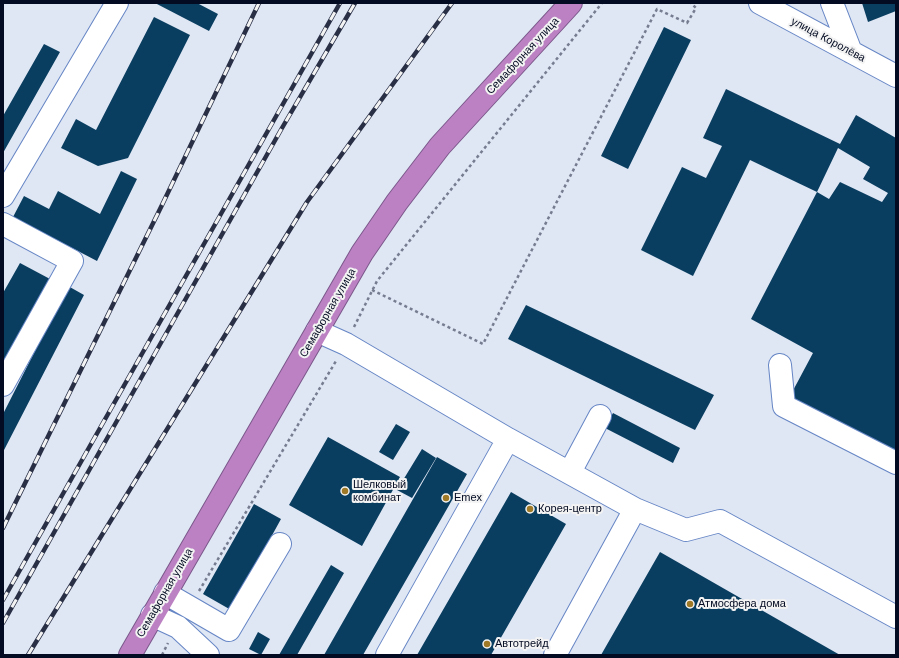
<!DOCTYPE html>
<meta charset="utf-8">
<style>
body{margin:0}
#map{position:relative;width:899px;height:658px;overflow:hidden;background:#dfe6f4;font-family:Arial,sans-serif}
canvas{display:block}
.frame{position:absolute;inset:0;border:4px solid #030b22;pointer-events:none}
</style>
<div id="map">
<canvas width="899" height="658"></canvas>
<div class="frame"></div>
</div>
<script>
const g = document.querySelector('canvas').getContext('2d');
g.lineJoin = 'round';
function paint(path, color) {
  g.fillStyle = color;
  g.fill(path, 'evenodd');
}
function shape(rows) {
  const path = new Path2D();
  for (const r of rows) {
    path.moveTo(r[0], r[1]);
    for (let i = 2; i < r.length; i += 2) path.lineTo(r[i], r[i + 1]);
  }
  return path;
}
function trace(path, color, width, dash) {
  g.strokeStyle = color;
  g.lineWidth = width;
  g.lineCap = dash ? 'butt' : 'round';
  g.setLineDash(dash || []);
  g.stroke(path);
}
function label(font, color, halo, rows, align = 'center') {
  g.font = font + ' Arial,sans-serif';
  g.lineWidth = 4;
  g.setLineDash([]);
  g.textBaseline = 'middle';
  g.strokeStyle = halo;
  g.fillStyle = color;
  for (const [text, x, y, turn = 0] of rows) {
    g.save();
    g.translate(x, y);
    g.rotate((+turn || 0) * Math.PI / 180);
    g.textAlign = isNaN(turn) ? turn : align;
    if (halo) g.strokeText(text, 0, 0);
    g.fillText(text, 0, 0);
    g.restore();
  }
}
paint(shape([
 [155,3,197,3,218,14,209,31],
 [862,3,896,3,896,11,868,22],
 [154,17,190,35,128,158,98,166,61,148,76,119,96,130],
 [664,27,691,40,628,169,601,156],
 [44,44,60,52,3,153,3,116],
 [726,89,840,144,856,115,896,138,896,454,789,398,813,353,751,319,817,192,829,199,840,182,882,202,888,193,863,179,870,167,838,148,817,192,750,160,693,276,641,250,682,167,706,178,722,146,703,138],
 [121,171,137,179,97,261,13,217,24,196,49,209,58,191,100,214],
 [20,263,50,279,3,363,3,293],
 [68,286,84,295,3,452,3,414],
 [526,305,714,395,695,430,508,339],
 [613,413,680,448,673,463,605,428],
 [396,424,410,432,393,460,379,452],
 [328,437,400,477,362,546,289,505],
 [422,449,436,458,412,498,397,490],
 [437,457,467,474,363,655,324,655],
 [511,492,566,524,491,655,417,655],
 [254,504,281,519,231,610,203,594],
 [660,552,840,655,601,655],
 [331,565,344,573,297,655,279,655],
 [258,632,270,639,261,655,249,649]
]), '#0a3e60');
const minor = shape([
 [760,3,896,76],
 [832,3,851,52],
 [3,196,117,3],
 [3,224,72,261,3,385],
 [317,331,346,344,508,439,635,509],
 [780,365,784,406,896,463],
 [570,472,600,416],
 [165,593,229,630,280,544],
 [152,615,178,627,208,655],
 [387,655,508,439],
 [555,655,635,509,686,530,720,521,896,617]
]);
const highway = shape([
 [130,655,362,253,397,202,440,146,571,3]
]);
trace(minor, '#6686c5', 24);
trace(highway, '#7b588b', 24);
trace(shape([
 [372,290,483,344,657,9,687,23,696,8,691,3],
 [354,327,377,281,602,3],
 [199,591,336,361],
 [162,655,168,643]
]), '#767d90', 2.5, [3, 3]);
trace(minor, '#fff', 22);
trace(highway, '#bc81c3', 22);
const rail = shape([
 [3,528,162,205,259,3],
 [3,600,340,3],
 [3,623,282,128,355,3],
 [28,655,307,202,452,3]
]);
trace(rail, '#293046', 4.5);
trace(rail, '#f3f3f3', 3, [9]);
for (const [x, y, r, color] of [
 [345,491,4,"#9f7926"],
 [446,498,4,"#9f7926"],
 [530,509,4,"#9f7926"],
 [690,604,4,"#9f7926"],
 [487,644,4,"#9f7926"]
]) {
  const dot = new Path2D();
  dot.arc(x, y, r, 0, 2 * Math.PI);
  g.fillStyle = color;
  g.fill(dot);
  trace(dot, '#f3f3f3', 1.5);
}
label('11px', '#030b22', '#f3f3f3', [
 ["улица Королёва",828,40,28],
 ["Семафорная улица",523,56,-47],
 ["Семафорная улица",328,313,-60],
 ["Семафорная улица",165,593,-60]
]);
label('11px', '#030b22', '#f3f3f3', [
 ["Шелковый",353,485],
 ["комбинат",353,498],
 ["Emex",454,498],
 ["Корея-центр",538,509],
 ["Атмосфера дома",698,604],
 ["Автотрейд",495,644]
], 'left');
</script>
